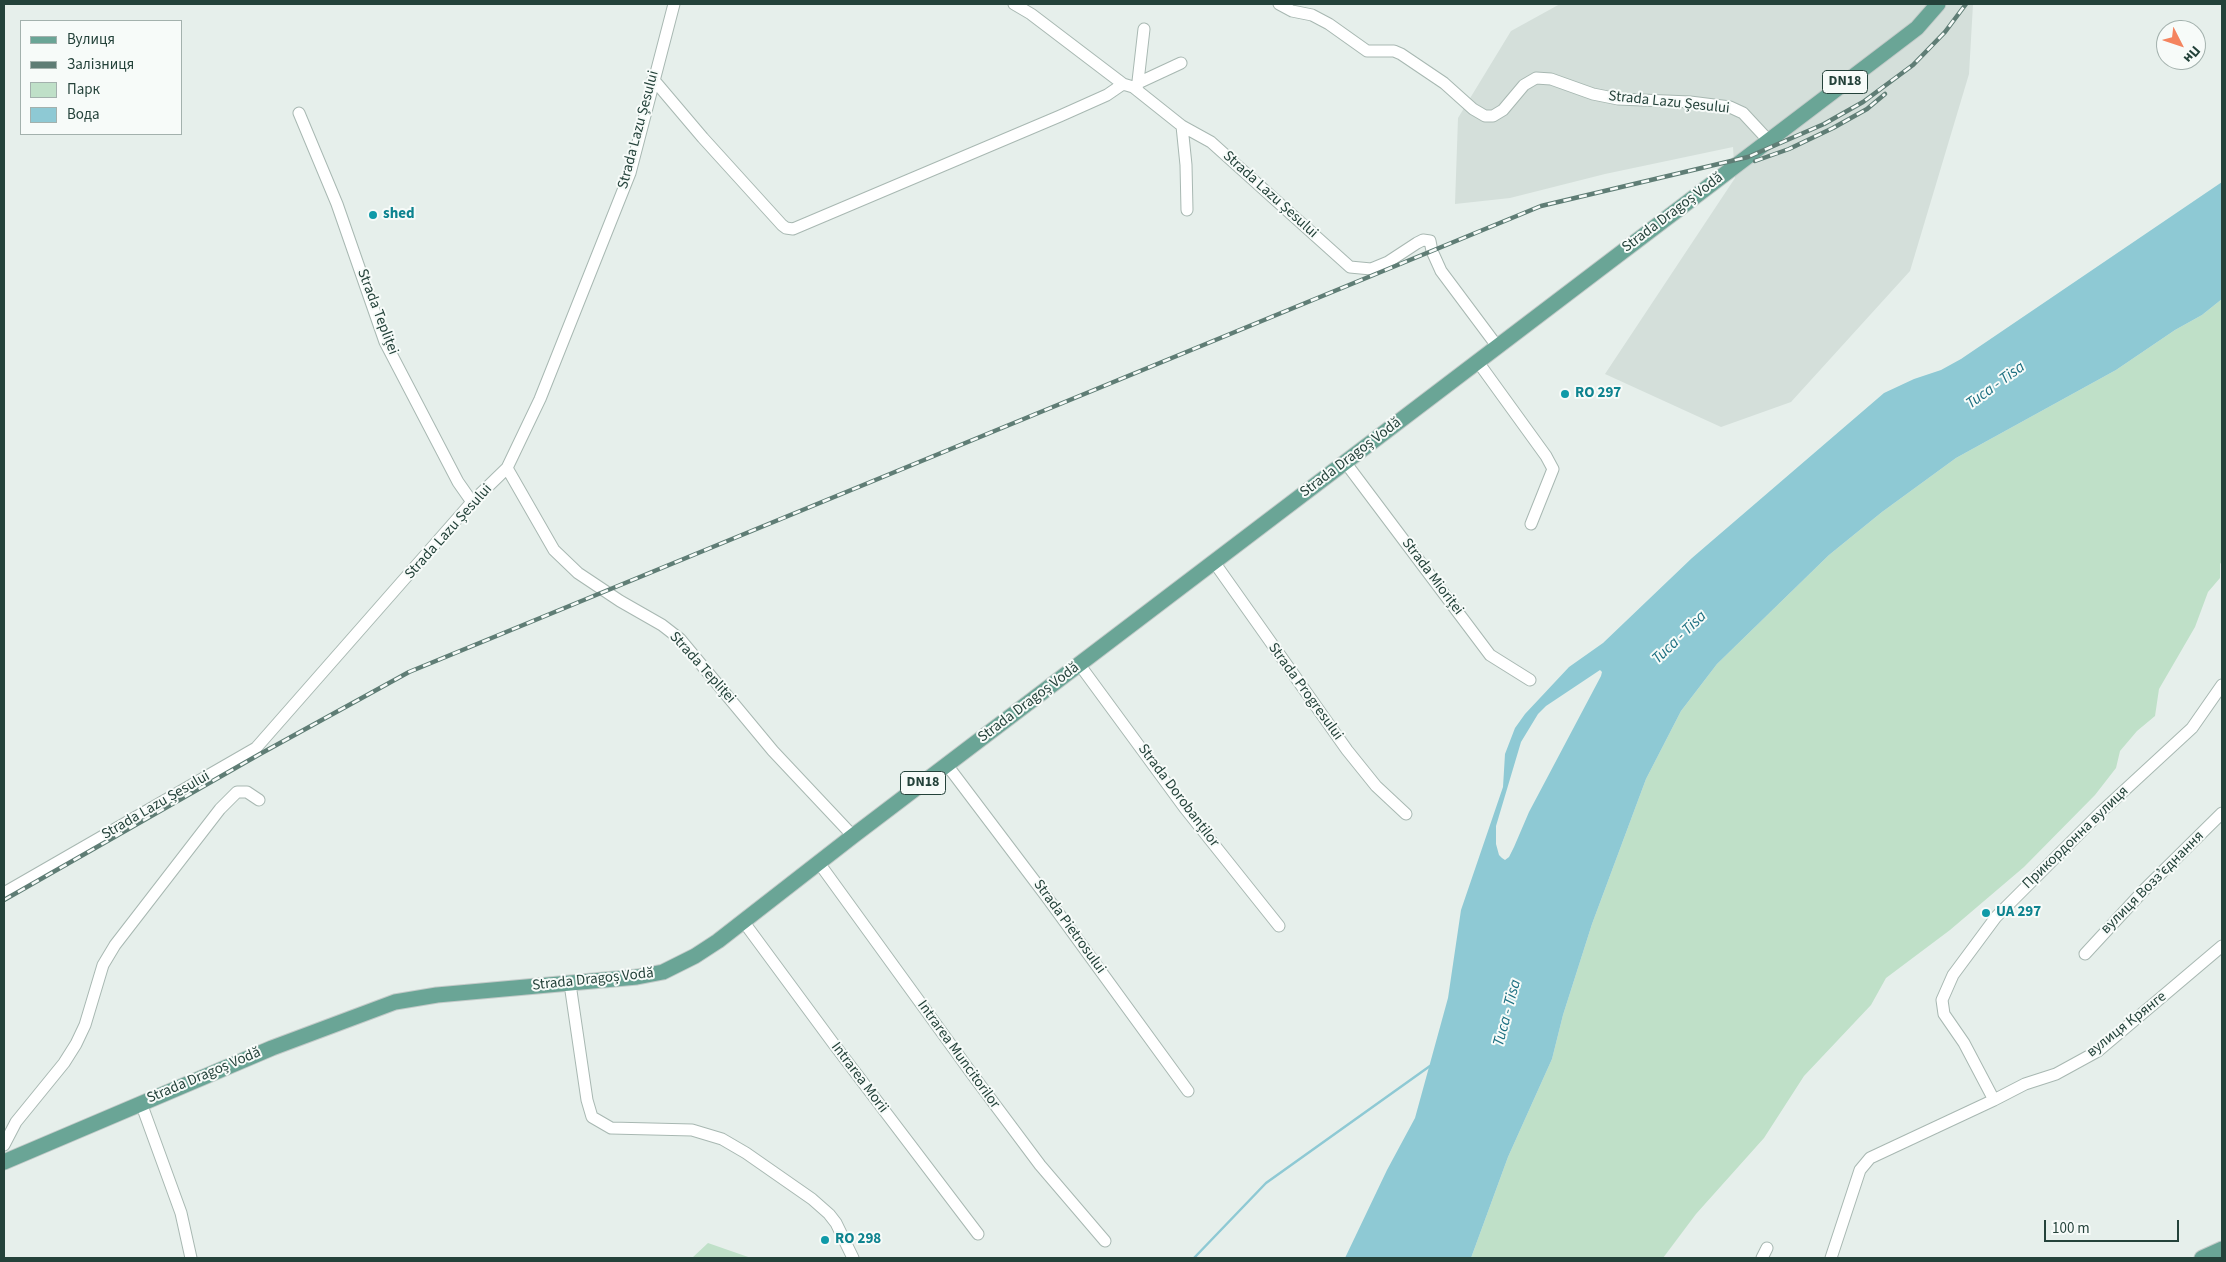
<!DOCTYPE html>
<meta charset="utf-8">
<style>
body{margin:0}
#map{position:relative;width:2226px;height:1262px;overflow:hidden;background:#e6efeb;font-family:"Source Sans 3",sans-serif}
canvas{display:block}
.frame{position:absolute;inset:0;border:5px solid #24423a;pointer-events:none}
.legend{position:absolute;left:20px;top:20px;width:162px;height:115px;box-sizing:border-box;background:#f7fbf9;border:1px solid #a3b1ad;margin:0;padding:6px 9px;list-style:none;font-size:15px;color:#24423a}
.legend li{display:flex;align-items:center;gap:10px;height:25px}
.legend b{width:25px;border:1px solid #a3b1ad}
.north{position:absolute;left:2156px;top:20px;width:50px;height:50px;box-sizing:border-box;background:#f7fbf9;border:1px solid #a3b1ad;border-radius:50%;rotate:131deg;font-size:14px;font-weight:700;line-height:20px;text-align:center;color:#24423a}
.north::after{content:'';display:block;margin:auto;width:18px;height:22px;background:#f4845f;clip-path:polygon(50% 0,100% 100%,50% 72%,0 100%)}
.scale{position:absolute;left:2044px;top:1220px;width:135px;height:22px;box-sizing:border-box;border:2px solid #24423a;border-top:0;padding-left:6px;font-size:15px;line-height:18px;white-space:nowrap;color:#24423a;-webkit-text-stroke:4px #f7fbf9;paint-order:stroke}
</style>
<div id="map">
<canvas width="2226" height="1262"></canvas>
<div class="frame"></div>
<ul class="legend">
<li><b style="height:6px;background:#6aa596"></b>Вулиця</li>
<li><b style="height:6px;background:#5f7d75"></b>Залізниця</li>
<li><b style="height:14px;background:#bfe0c8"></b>Парк</li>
<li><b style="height:14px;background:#8ec9d4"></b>Вода</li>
</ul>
<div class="north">Пн</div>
<div class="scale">100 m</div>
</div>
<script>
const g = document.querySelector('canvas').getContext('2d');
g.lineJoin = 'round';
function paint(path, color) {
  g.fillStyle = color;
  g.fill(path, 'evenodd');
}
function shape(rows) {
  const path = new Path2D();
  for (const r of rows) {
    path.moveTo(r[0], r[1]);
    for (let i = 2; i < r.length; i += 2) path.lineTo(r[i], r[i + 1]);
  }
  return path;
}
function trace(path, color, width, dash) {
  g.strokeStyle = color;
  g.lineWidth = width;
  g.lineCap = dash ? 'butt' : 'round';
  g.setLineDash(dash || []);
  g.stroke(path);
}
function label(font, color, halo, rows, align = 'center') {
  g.font = font + ' "Source Sans 3",sans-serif';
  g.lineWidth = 4;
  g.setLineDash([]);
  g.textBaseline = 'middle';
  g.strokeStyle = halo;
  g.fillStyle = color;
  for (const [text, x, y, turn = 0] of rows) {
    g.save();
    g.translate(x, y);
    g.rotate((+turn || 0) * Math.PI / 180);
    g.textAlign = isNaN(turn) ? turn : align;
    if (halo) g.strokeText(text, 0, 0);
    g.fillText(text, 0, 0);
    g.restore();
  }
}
paint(shape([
 [1560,4,1973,4,1969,74,1910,271,1791,402,1721,427,1605,374,1735,178,1733,147,1605,174,1510,198,1455,204,1458,118,1511,31]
]), '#d4dfda');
paint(shape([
 [2222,299,2222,561,2220,564,2220,578,2208,592,2195,627,2159,689,2155,716,2137,731,2120,751,2116,768,2095,795,2024,867,1950,930,1886,978,1871,1005,1804,1076,1764,1138,1696,1214,1663,1258,1471,1258,1508,1157,1552,1059,1563,1015,1592,924,1646,779,1681,711,1717,664,1829,555,1882,512,1956,458,2116,370,2175,330,2202,315],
 [708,1243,751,1258,692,1258]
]), '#bfe0c8');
paint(shape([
 [2222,182,2222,299,2202,315,2175,330,2116,370,1956,458,1882,512,1829,555,1717,664,1681,711,1646,779,1592,924,1563,1015,1552,1059,1508,1157,1471,1258,1345,1258,1387,1170,1415,1118,1448,998,1461,910,1503,787,1505,754,1515,728,1525,714,1569,667,1603,643,1692,558,1884,393,1914,379,1941,370,1961,359],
 [1600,670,1602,672,1601,676,1529,812,1514,847,1509,857,1505,860,1502,858,1499,855,1496,844,1496,826,1521,742,1538,714,1546,706]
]), '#8ec9d4');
trace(shape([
 [1194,1258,1266,1183,1430,1066]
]), '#8ec9d4', 2.5);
const street = shape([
 [1014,4,1031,14,1123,84,1133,87,1182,126,1211,142,1350,267,1371,269,1388,262,1417,243,1423,240,1430,241,1432,251,1441,271,1497,346],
 [1279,4,1292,11,1312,15,1329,24,1367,51,1394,51,1401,54,1444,83,1473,109,1485,116,1493,116,1503,110,1524,85,1536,78,1551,79,1593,94,1618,99,1690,102,1730,107,1743,113,1769,141],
 [653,79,703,138,782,225,786,228,793,229,1060,116,1107,95,1123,84],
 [1138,83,1181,63],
 [1137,90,1144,29],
 [299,113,337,204,385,342,458,482,472,502],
 [1182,126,1186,165,1187,210],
 [1478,362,1546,456,1553,469,1531,524],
 [1345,462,1490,655,1530,680],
 [507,468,554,550,578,573,620,601,662,625,680,639,773,751,853,836],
 [1214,562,1347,750,1376,786,1406,814],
 [1079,664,1184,807,1279,926],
 [947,765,1046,896,1188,1091],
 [819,863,972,1074,1040,1165,1105,1241],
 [4,893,256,748,472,502,507,468,540,399,630,173,674,4],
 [743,921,833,1043,978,1234],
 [2085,954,2145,889,2222,813],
 [570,984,587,1100,592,1117,611,1128,692,1130,722,1139,746,1153,812,1199,829,1214,836,1223,853,1258],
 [1994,1100,2025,1084,2056,1074,2098,1051,2222,946],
 [141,1103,181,1213,191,1258],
 [4,1145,16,1122,64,1063,76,1044,85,1025,103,965,115,945,220,809,237,792,247,792,259,800],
 [1762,1258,1767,1248],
 [1831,1258,1860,1170,1870,1158,1994,1100,1964,1043,1944,1014,1942,1000,1953,975,1996,917,2101,812,2192,728,2222,685]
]);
const primary = shape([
 [4,1162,272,1048,395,1002,437,995,637,977,663,972,695,956,718,941,853,836,1896,44,1917,28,1938,4],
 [2202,1258,2222,1249]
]);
trace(street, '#a8b8b2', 13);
trace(primary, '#c2cac8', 17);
trace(street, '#fff', 11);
trace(primary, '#6aa596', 15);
const rail = shape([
 [1755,161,1789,149,1833,128,1867,109,1885,94],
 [4,900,260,754,409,672,1541,206,1748,157,1824,124,1863,102,1913,65,1945,32,1966,4]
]);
trace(rail, '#5f7d75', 4.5);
trace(rail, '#f7fbf9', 2.5, [8]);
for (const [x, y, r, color] of [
 [373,215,5,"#0f9aa8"],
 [1565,394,5,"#0f9aa8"],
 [1986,913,5,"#0f9aa8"],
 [825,1240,5,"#0f9aa8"]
]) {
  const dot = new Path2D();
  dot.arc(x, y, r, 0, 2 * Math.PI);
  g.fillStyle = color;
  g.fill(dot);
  trace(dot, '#f7fbf9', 2);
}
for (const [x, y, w] of [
 [1845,82,45],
 [923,783,45]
]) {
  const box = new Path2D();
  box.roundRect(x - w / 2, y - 11.5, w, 23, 4);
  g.fillStyle = '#f7fbf9';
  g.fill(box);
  trace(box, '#24423a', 1);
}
label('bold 14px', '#24423a', null, [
 ["DN18",1845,82],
 ["DN18",923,783]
]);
label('15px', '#24423a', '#f7fbf9', [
 ["Strada Lazu Șesului",1669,103,6],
 ["Strada Lazu Șesului",639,130,-75],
 ["Strada Lazu Șesului",1270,195,42],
 ["Strada Dragoș Vodă",1673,213,-37],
 ["Strada Tepliței",377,312,69],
 ["Strada Dragoș Vodă",1351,458,-37],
 ["Strada Lazu Șesului",449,532,-48],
 ["Strada Mioriței",1432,577,53],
 ["Strada Tepliței",702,668,48],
 ["Strada Progresului",1305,692,54],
 ["Strada Dragoș Vodă",1029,703,-37],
 ["Strada Dorobanților",1178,796,53],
 ["Strada Lazu Șesului",156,806,-30],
 ["Прикордонна вулиця",2076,838,-44],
 ["вулиця Воззʼєднання",2153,883,-45],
 ["Strada Pietrosului",1069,927,54],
 ["Strada Dragoș Vodă",593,980,-6],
 ["вулиця Крянге",2127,1025,-38],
 ["Intrarea Muncitorilor",958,1055,54],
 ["Strada Dragoș Vodă",204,1076,-23],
 ["Intrarea Morii",859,1078,53]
]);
label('bold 15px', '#0d838f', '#f7fbf9', [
 ["shed",383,215],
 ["RO 297",1575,394],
 ["UA 297",1996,913],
 ["RO 298",835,1240]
], 'left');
label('italic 16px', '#1c6f80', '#f7fbf9', [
 ["Тиса - Tisa",1996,386,-36],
 ["Тиса - Tisa",1680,638,-44],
 ["Тиса - Tisa",1508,1013,-75]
]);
</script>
